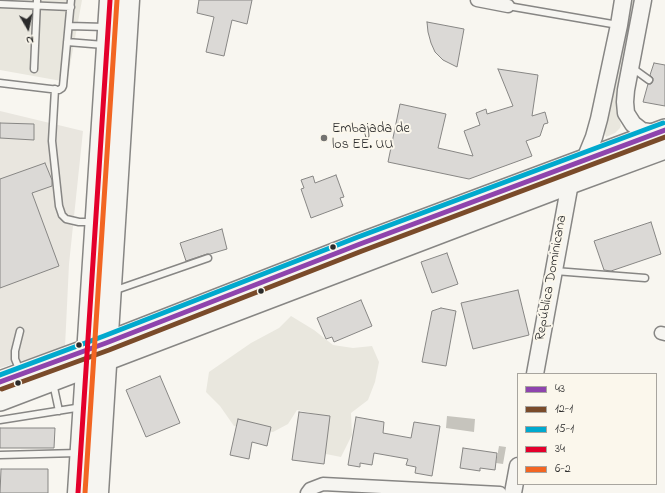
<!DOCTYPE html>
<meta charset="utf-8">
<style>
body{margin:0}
#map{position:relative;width:665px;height:493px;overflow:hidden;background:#f8f6f0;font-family:"Indie Flower",sans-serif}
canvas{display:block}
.legend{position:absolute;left:517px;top:373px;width:140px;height:112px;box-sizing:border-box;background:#fbf7ec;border:1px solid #a8a59f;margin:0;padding:5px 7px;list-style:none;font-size:12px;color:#2b2b2b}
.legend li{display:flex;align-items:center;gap:8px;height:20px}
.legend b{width:20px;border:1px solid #a8a59f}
.north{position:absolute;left:8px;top:8px;width:40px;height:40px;-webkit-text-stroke:3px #fbf7ec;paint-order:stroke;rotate:171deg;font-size:11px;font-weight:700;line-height:16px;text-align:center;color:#2b2b2b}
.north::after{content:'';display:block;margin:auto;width:14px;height:18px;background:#2b2b2b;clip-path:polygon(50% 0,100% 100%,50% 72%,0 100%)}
</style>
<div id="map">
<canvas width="665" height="493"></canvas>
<ul class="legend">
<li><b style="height:5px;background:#8e44ad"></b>43</li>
<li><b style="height:5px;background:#7a4b2a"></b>12-1</li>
<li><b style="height:5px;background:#00a9ce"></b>15-1</li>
<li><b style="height:5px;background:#e4002b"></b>34</li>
<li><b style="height:5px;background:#f26522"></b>6-2</li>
</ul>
<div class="north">N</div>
</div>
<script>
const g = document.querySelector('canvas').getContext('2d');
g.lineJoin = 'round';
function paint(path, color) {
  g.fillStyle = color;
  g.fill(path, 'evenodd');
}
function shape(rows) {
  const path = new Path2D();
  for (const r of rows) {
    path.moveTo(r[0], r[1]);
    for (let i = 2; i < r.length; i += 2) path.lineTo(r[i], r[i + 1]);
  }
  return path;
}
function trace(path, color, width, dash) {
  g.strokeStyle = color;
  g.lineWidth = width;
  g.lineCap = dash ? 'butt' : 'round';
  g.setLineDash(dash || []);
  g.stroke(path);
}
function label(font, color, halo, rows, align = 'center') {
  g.font = font + ' "Indie Flower",sans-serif';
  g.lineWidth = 4;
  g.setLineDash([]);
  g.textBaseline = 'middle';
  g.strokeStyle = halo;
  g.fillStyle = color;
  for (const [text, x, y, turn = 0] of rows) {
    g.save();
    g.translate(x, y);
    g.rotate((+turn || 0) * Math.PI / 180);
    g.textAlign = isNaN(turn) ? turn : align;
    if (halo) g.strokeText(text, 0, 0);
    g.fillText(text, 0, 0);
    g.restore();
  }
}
paint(shape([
 [0,111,83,131,69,264,65,347,0,368]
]), '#e9e6df');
paint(shape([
 [0,0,82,0,67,82,0,70],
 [631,0,635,0,616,100,616,110,621,125,620,128,615,133,606,137,604,130,612,99],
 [291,316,314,330,333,345,353,348,372,346,379,362,375,382,368,400,351,413,352,435,341,457,316,452,328,428,316,414,297,410,288,424,273,432,234,426,220,406,206,392,209,372,251,343,279,328]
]), '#e9e7de');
paint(shape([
 [447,416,475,419,474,432,446,428],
 [499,446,506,447,503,464,496,463]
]), '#c6c4bd');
const building = shape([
 [199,0,252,0,247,24,232,20,224,56,206,52,214,17,197,13,199,0],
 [427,22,464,29,457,67,443,60,435,52,431,43,428,32,427,22],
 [654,63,665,65,665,106,643,102,648,84,651,84,653,81,653,78,650,75,654,63],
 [498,69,538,75,532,116,545,112,548,123,544,124,540,136,526,141,532,156,469,179,388,162,400,104,446,114,438,148,473,156,464,131,480,125,476,113,486,109,487,114,513,106,498,69],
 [0,123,34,124,34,140,0,138,0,123],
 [45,163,52,180,52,186,32,193,59,266,0,288,0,179,45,163],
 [336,175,344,197,340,198,343,206,311,218,301,189,304,188,301,180,313,176,315,183,336,175],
 [651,222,661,254,611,271,604,270,594,241,651,222],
 [222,229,227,249,210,254,207,254,186,261,180,243,222,229],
 [447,253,458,284,432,293,421,262,447,253],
 [518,290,529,335,473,349,461,303,518,290],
 [361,300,372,326,334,342,332,337,326,339,317,318,361,300],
 [441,308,456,311,446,366,422,362,432,311,441,308],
 [160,376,180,423,146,437,126,390,160,376],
 [299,412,330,416,324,464,292,460,299,412],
 [356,417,384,422,383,433,411,438,414,422,440,426,432,476,415,473,416,467,406,465,408,459,374,453,372,465,360,463,360,467,348,465,356,417],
 [238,419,271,427,267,446,252,442,249,459,230,455,238,419],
 [0,428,55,428,54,448,0,448,0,428],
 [463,448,497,453,495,470,480,468,480,471,460,468,463,448],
 [1,469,48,469,48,493,0,493,1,469]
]);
paint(building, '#dbd9d6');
trace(building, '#878684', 1);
const service = shape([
 [0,4,71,7],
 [508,6,618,25],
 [69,26,105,27],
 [67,42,104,45],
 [631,67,649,80],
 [34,69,37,0],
 [0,83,59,90,62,88,63,86,71,0],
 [55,89,52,141,59,206,62,215,66,219,79,222,94,222],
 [555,271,645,278],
 [113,291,208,258],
 [20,331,15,351,15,359,20,371],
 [53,383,59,411],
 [0,420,82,407],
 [0,455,78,453]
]);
const minor = shape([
 [477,0,508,6],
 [661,333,665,334],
 [307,493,310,489,323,484,500,493]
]);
const tertiary = shape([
 [643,0,626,90,625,102,626,113,633,124,642,131,655,133],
 [535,374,570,183,585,159,594,137,599,119,619,25,623,0],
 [513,493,518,466]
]);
const primary = shape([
 [78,493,110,0],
 [98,493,129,0]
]);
const trunk = shape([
 [0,382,106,343,360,244,665,130],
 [0,400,570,183,665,148]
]);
trace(service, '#878684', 9);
trace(minor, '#878684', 15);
trace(tertiary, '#878684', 19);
trace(primary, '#878684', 23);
trace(trunk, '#878684', 24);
trace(service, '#f6f5f1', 6);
trace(minor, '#f6f5f1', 12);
trace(tertiary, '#f6f5f1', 16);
trace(primary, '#f6f5f1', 20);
trace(trunk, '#f6f5f1', 21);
trace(shape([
 [0,382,106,343,360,244,665,130]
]), '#8e44ad', 5);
trace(shape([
 [2,389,109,350,362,251,665,137]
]), '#7a4b2a', 5);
trace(shape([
 [0,375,104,336,358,237,663,123]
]), '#00a9ce', 5);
trace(shape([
 [78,493,110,0]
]), '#e4002b', 5);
trace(shape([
 [85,493,117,0]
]), '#f26522', 5);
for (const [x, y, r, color] of [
 [324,138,4,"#737270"],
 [333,247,3.5,"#2b2b2b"],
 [261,291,3.5,"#2b2b2b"],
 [79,345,3.5,"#2b2b2b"],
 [18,383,3.5,"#2b2b2b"]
]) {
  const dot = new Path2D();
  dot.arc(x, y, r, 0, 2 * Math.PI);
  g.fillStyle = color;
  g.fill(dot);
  trace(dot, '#fbf7ec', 1.5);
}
label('14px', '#2b2b2b', '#fbf7ec', [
 ["Embajada de",332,130],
 ["los EE. UU",332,146]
], 'left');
label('14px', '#2b2b2b', '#fbf7ec', [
 ["República Dominicana",552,278,-80]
]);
</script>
